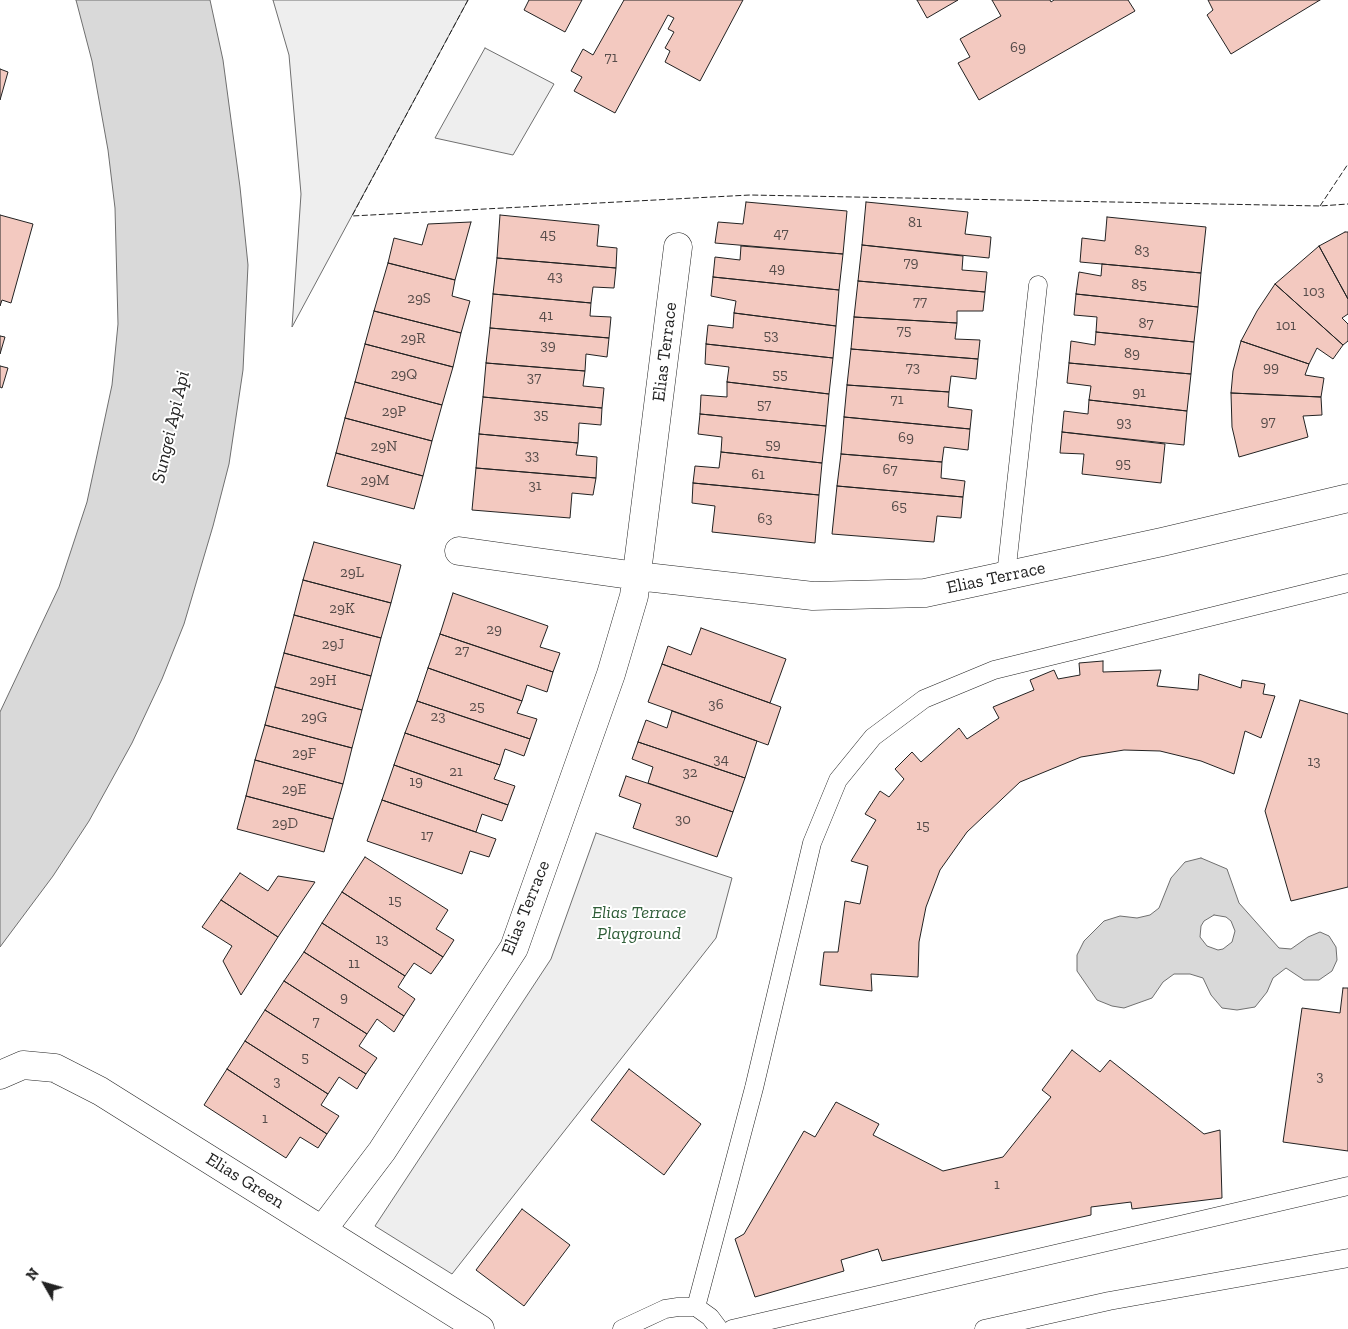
<!DOCTYPE html>
<style>
body{margin:0}
#map{position:relative;width:1348px;height:1329px;overflow:hidden;background:#fff;font-family:"Zilla Slab",serif}
canvas{display:block}
.north{position:absolute;left:20px;top:1259px;width:50px;height:50px;-webkit-text-stroke:4px #fff;paint-order:stroke;rotate:308deg;font-size:14px;font-weight:700;line-height:20px;text-align:center;color:#222}
.north::after{content:'';display:block;margin:auto;width:18px;height:22px;background:#222;clip-path:polygon(50% 0,100% 100%,50% 72%,0 100%)}
</style>
<div id="map">
<canvas width="1348" height="1329"></canvas>
<div class="north">N</div>
</div>
<script>
const g = document.querySelector('canvas').getContext('2d');
g.lineJoin = 'round';
function paint(path, color) {
  g.fillStyle = color;
  g.fill(path, 'evenodd');
}
function shape(rows) {
  const path = new Path2D();
  for (const r of rows) {
    path.moveTo(r[0], r[1]);
    for (let i = 2; i < r.length; i += 2) path.lineTo(r[i], r[i + 1]);
  }
  return path;
}
function trace(path, color, width, dash) {
  g.strokeStyle = color;
  g.lineWidth = width;
  g.lineCap = dash ? 'butt' : 'round';
  g.setLineDash(dash || []);
  g.stroke(path);
}
function label(font, color, halo, rows, align = 'center') {
  g.font = font + ' "Zilla Slab",serif';
  g.lineWidth = 4;
  g.setLineDash([]);
  g.textBaseline = 'middle';
  g.strokeStyle = halo;
  g.fillStyle = color;
  for (const [text, x, y, turn = 0] of rows) {
    g.save();
    g.translate(x, y);
    g.rotate((+turn || 0) * Math.PI / 180);
    g.textAlign = isNaN(turn) ? turn : align;
    if (halo) g.strokeText(text, 0, 0);
    g.fillText(text, 0, 0);
    g.restore();
  }
}
const green = shape([
 [273,0,468,0,292,327,301,194,289,55,273,0],
 [485,48,554,84,513,155,435,138,485,48],
 [596,833,732,878,716,938,452,1274,375,1226,551,959,596,833]
]);
paint(green, '#eee');
trace(green, '#6f6f6f', 1);
const water = shape([
 [76,0,210,0,223,60,240,187,248,265,243,370,229,464,213,526,184,624,162,679,132,743,89,821,53,876,0,947,0,712,59,587,87,502,112,385,118,324,115,208,108,150,92,61,76,0],
 [1201,858,1227,869,1239,903,1279,948,1291,949,1308,937,1320,932,1329,936,1336,947,1337,960,1332,971,1319,980,1304,980,1286,968,1273,978,1267,992,1255,1007,1237,1010,1222,1008,1211,995,1203,978,1190,974,1174,974,1163,982,1152,998,1124,1008,1112,1006,1097,1000,1077,971,1077,955,1084,941,1104,921,1120,916,1137,918,1150,915,1159,908,1171,878,1185,862,1201,858],
 [1214,915,1226,917,1231,921,1235,931,1232,942,1223,949,1218,950,1207,946,1200,937,1201,926,1204,921,1214,915]
]);
paint(water, '#d9d9d9');
trace(water, '#6f6f6f', 1);
const building = shape([
 [529,0,582,0,565,32,524,10,529,0],
 [624,0,743,0,700,81,665,62,670,51,665,48,674,32,668,29,674,18,668,15,615,113,574,91,582,77,571,71,583,49,593,55,624,0],
 [917,0,958,0,927,18,917,0],
 [992,0,1050,0,1051,2,1054,0,1128,0,1135,11,979,100,958,63,970,57,960,39,1001,16,992,0],
 [1320,0,1231,54,1207,15,1213,10,1208,0,1320,0],
 [0,69,8,72,0,100,0,69],
 [746,202,847,211,843,254,715,243,718,222,743,224,746,202],
 [866,202,968,212,965,234,991,237,989,258,862,245,866,202],
 [0,215,33,224,11,303,2,300,0,306,0,215],
 [500,215,599,225,597,246,617,248,616,268,497,258,500,215],
 [1107,217,1206,227,1201,273,1080,262,1082,238,1105,241,1107,217],
 [471,222,455,280,388,263,394,238,422,245,428,224,471,222],
 [1345,232,1348,232,1348,299,1319,246,1345,232],
 [862,245,963,256,962,270,987,272,985,292,858,281,862,245],
 [741,246,843,254,839,290,713,277,715,257,740,260,741,246],
 [1319,246,1348,299,1348,314,1342,318,1348,324,1348,341,1343,345,1275,284,1319,246],
 [497,258,616,268,614,288,593,287,591,303,493,294,497,258],
 [388,263,455,280,452,296,470,301,461,333,374,311,388,263],
 [1102,264,1201,273,1198,307,1076,294,1079,272,1101,276,1102,264],
 [713,277,839,290,836,326,734,313,736,301,711,296,713,277],
 [858,281,985,292,983,311,957,311,957,323,854,317,858,281],
 [1275,284,1343,345,1333,359,1317,348,1309,364,1241,341,1257,311,1275,284],
 [493,294,591,303,590,316,611,317,609,338,490,328,493,294],
 [1076,294,1198,307,1194,342,1096,332,1097,317,1074,315,1076,294],
 [374,311,461,333,453,367,365,344,374,311],
 [734,313,836,326,833,358,706,344,708,325,733,328,734,313],
 [854,317,957,323,955,339,980,340,978,359,851,349,854,317],
 [490,328,609,338,607,357,586,354,585,371,486,363,490,328],
 [1096,332,1194,342,1191,374,1069,363,1071,341,1095,345,1096,332],
 [0,336,5,337,0,354,0,336],
 [1241,341,1309,364,1305,375,1324,378,1321,397,1231,393,1233,371,1241,341],
 [365,344,453,367,442,405,355,382,365,344],
 [706,344,833,358,829,394,727,382,729,367,705,364,706,344],
 [851,349,978,359,976,379,951,376,949,392,847,385,851,349],
 [486,363,585,371,583,386,604,388,602,408,483,397,486,363],
 [1069,363,1191,374,1187,411,1089,400,1091,386,1067,383,1069,363],
 [0,366,8,368,2,388,0,387,0,366],
 [355,382,442,405,432,441,345,418,355,382],
 [727,382,829,394,826,426,700,414,701,395,727,397,727,382],
 [847,385,949,392,948,407,972,410,970,429,844,417,847,385],
 [1231,393,1321,397,1322,415,1303,416,1308,437,1239,457,1232,427,1231,393],
 [483,397,602,408,601,425,579,423,578,443,479,434,483,397],
 [1089,400,1187,411,1184,445,1062,432,1064,411,1088,414,1089,400],
 [700,414,826,426,822,463,721,452,722,437,698,434,700,414],
 [844,417,970,429,968,450,944,447,942,462,841,454,844,417],
 [345,418,432,441,423,476,336,453,345,418],
 [1062,432,1165,444,1161,483,1082,474,1084,454,1060,453,1062,432],
 [479,434,578,443,576,455,597,457,596,478,476,468,479,434],
 [721,452,822,463,819,495,693,483,695,466,719,468,721,452],
 [336,453,423,476,414,509,327,486,336,453],
 [841,454,942,462,941,478,965,481,963,497,837,486,841,454],
 [476,468,596,478,593,495,572,493,570,518,472,510,476,468],
 [693,483,819,495,815,543,712,532,715,506,692,503,693,483],
 [837,486,963,497,961,518,937,516,934,542,832,534,837,486],
 [314,542,401,565,391,603,303,580,314,542],
 [303,580,391,603,381,638,294,615,303,580],
 [453,593,548,626,540,647,560,653,553,672,440,634,453,593],
 [294,615,381,638,371,676,284,653,294,615],
 [701,628,786,659,770,703,662,664,668,646,691,655,701,628],
 [440,634,553,672,547,692,527,685,522,701,428,668,440,634],
 [284,653,371,676,362,710,275,687,284,653],
 [1103,661,1103,672,1161,670,1157,686,1198,690,1199,674,1241,688,1242,680,1265,684,1263,694,1275,696,1261,738,1245,731,1234,774,1201,761,1160,751,1124,750,1081,757,1020,782,967,832,940,870,926,907,919,942,918,977,871,974,872,991,820,985,824,952,838,952,845,901,860,904,868,866,851,861,876,820,865,814,880,791,889,797,904,779,895,769,912,752,921,762,959,728,967,739,999,718,993,707,1034,690,1030,680,1054,670,1058,679,1080,675,1079,663,1103,661],
 [662,664,781,707,768,745,648,702,662,664],
 [428,668,522,701,517,713,537,719,530,739,417,701,428,668],
 [275,687,362,710,352,748,265,725,275,687],
 [1300,700,1348,714,1348,887,1291,901,1265,811,1300,700],
 [417,701,530,739,524,756,505,749,500,765,405,733,417,701],
 [672,711,757,741,745,778,638,742,646,720,667,728,672,711],
 [265,725,352,748,343,784,255,760,265,725],
 [405,733,500,765,494,779,515,786,508,805,394,765,405,733],
 [638,742,745,778,733,812,648,783,653,767,632,759,638,742],
 [255,760,343,784,333,819,246,796,255,760],
 [394,765,508,805,502,821,482,814,476,832,382,800,394,765],
 [626,776,733,812,717,857,633,828,641,804,619,796,626,776],
 [246,796,333,819,324,852,237,829,246,796],
 [382,800,496,839,489,857,470,851,462,874,367,841,382,800],
 [365,857,448,910,436,929,454,940,443,957,342,892,365,857],
 [240,873,268,891,278,876,315,882,278,937,221,900,240,873],
 [342,892,443,957,431,974,414,963,405,976,322,923,342,892],
 [221,900,278,937,241,995,223,961,232,946,202,927,221,900],
 [322,923,405,976,398,987,415,999,404,1016,304,952,322,923],
 [304,952,404,1016,394,1032,377,1019,367,1034,284,981,304,952],
 [284,981,367,1034,359,1046,377,1058,366,1074,265,1010,284,981],
 [1343,988,1348,988,1348,1151,1283,1142,1302,1008,1340,1013,1343,988],
 [265,1010,366,1074,357,1089,339,1077,328,1094,245,1041,265,1010],
 [245,1041,328,1094,321,1105,339,1116,327,1134,227,1069,245,1041],
 [1072,1050,1100,1072,1110,1060,1204,1134,1220,1130,1222,1198,1132,1209,1131,1202,1091,1207,1091,1215,882,1261,878,1249,841,1260,844,1271,755,1297,735,1239,744,1234,804,1131,815,1137,836,1102,879,1124,873,1135,943,1171,1003,1157,1051,1097,1042,1090,1072,1050],
 [227,1069,327,1134,318,1148,300,1137,286,1158,204,1105,227,1069],
 [629,1069,701,1124,664,1175,591,1120,629,1069],
 [522,1209,570,1245,524,1306,476,1270,522,1209]
]);
paint(building, '#f3c9c0');
trace(building, '#222', 1);
const lane = shape([
 [1006,575,1038,285],
 [696,1307,754,1088,812,843,838,780,873,737,924,699,994,670,1348,583],
 [622,1329,665,1309,678,1307,696,1307,710,1317,719,1329],
 [732,1329,1348,1186],
 [984,1329,1109,1301,1348,1258]
]);
const street = shape([
 [459,551,637,576,813,596,925,593,1162,542,1348,498],
 [0,1075,23,1065,55,1068,100,1091,480,1329],
 [323,1229,382,1151,514,948,611,674,634,596,678,247]
]);
trace(lane, '#222', 19);
trace(street, '#222', 29);
trace(lane, '#fff', 18);
trace(street, '#fff', 28);
trace(shape([
 [468,0,352,216,750,195,1320,206,1348,204],
 [1320,206,1348,164]
]), '#222', 1, [6, 2.5]);
label('15px', '#564c4a', null, [
 ["69",1018,48],
 ["71",611,58],
 ["81",915,223],
 ["47",781,234],
 ["45",548,235],
 ["83",1142,251],
 ["79",911,263],
 ["49",777,269],
 ["43",555,277],
 ["85",1139,285],
 ["103",1314,292],
 ["29S",419,299],
 ["77",920,302],
 ["41",546,316],
 ["87",1146,324],
 ["101",1286,326],
 ["75",904,331],
 ["53",771,336],
 ["29R",413,339],
 ["39",548,346],
 ["89",1132,354],
 ["73",913,368],
 ["99",1271,368],
 ["29Q",404,375],
 ["55",780,375],
 ["37",534,378],
 ["91",1139,393],
 ["71",897,400],
 ["57",764,405],
 ["29P",394,412],
 ["35",541,415],
 ["97",1268,422],
 ["93",1124,423],
 ["69",906,438],
 ["59",773,445],
 ["29N",384,447],
 ["33",532,456],
 ["95",1123,464],
 ["67",890,470],
 ["61",758,475],
 ["29M",375,481],
 ["31",535,486],
 ["65",899,507],
 ["63",765,519],
 ["29L",352,573],
 ["29K",342,609],
 ["29",494,630],
 ["29J",333,645],
 ["27",462,651],
 ["29H",323,681],
 ["36",716,705],
 ["25",477,707],
 ["23",438,717],
 ["29G",314,718],
 ["29F",304,754],
 ["34",721,760],
 ["13",1314,762],
 ["21",456,772],
 ["32",690,773],
 ["19",416,782],
 ["29E",294,790],
 ["30",683,820],
 ["29D",285,824],
 ["15",923,826],
 ["17",427,836],
 ["15",395,901],
 ["13",382,940],
 ["11",354,964],
 ["9",344,998],
 ["7",316,1022],
 ["5",305,1058],
 ["3",1320,1077],
 ["3",277,1082],
 ["1",265,1119],
 ["1",997,1185]
]);
label('18px', '#222', '#fff', [
 ["Elias Terrace",665,352,-83],
 ["Elias Terrace",996,578,-12],
 ["Elias Terrace",526,908,-68],
 ["Elias Green",245,1181,32]
]);
label('italic 18px', '#2f5e38', '#fff', [
 ["Elias Terrace",639,913],
 ["Playground",639,934]
]);
label('italic 19px', '#222', '#fff', [
 ["Sungei Api Api",171,427,-77]
]);
</script>
